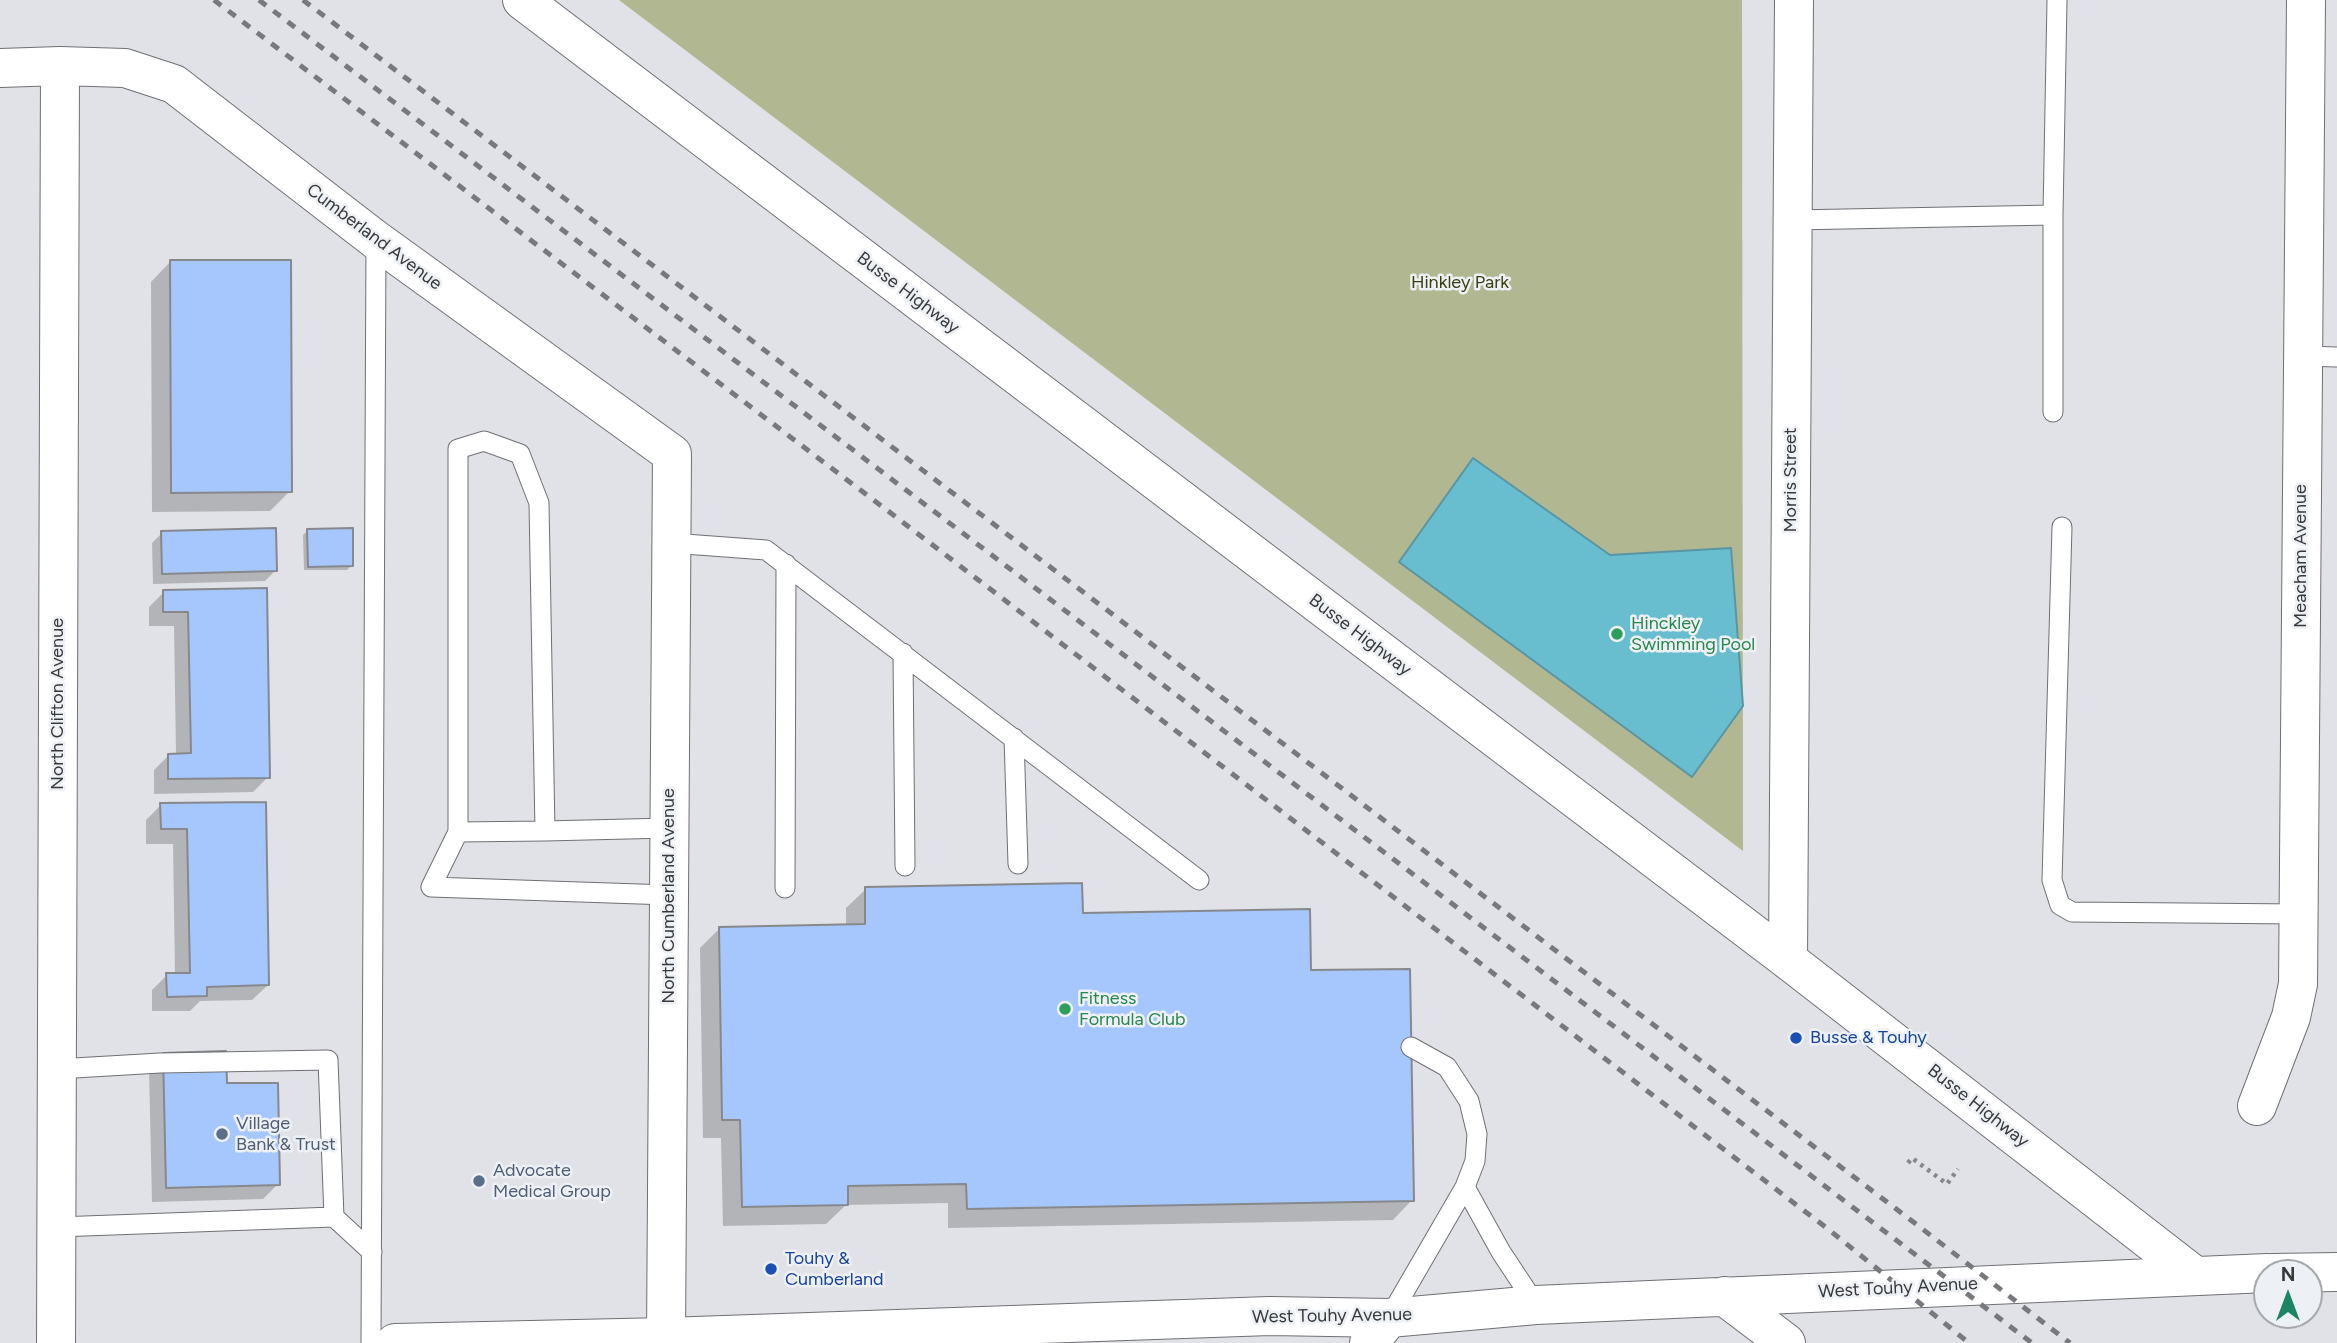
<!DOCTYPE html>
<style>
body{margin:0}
#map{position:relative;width:2337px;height:1343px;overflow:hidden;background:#e0e2e7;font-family:Figtree,sans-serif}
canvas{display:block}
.north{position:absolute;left:2253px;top:1259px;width:70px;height:70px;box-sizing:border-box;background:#edf0f4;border:2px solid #a5a7aa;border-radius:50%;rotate:0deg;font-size:19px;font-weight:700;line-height:28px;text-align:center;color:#38393b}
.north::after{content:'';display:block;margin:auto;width:24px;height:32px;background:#1b8561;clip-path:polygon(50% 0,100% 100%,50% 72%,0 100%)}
</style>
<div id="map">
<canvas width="2337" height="1343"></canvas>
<div class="north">N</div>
</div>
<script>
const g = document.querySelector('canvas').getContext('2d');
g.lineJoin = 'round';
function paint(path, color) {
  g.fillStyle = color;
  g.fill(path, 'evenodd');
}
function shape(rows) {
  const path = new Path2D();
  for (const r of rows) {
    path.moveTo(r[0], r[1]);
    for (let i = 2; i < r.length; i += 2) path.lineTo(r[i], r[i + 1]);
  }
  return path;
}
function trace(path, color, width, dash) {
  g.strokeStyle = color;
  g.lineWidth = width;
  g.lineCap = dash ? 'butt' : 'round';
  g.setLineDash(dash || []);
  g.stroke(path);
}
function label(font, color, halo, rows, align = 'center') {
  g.font = font + ' Figtree,sans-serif';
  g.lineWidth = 5;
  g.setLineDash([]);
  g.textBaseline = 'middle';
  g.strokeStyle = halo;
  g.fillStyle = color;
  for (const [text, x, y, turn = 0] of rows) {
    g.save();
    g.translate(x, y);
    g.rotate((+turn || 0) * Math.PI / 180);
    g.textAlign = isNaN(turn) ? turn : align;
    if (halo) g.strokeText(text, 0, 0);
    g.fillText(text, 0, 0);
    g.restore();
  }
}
paint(shape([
 [619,0,1742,0,1743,851]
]), '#b0b791');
const water = shape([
 [1473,458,1610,555,1731,548,1743,706,1692,777,1399,562,1473,458]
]);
paint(water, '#68bdcf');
trace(water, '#5a95a3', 2);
paint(shape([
 [170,262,290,491,270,511,152,512,151,282],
 [307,531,352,565,347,570,304,570,303,535],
 [162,533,275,571,265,581,153,584,152,543],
 [265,590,268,777,253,792,154,794,154,770,169,755,176,755,174,626,149,626,149,607,164,592],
 [264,803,268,985,252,1000,200,1001,190,1011,152,1011,152,990,167,975,175,975,173,844,146,844,146,820,161,805],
 [866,889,1310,972,1412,1200,1393,1220,948,1228,948,1203,846,1205,826,1224,723,1226,721,1138,703,1138,700,948,719,929,846,926,846,908],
 [149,1070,226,1085,278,1184,263,1199,152,1202]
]), '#0003');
const building = shape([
 [170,260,291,260,292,492,171,493,170,260],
 [276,528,277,571,162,574,161,531,276,528],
 [353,528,353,566,308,567,307,529,353,528],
 [267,588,270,778,168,779,168,754,191,753,188,612,163,612,163,590,267,588],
 [266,802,269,985,207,987,207,996,167,997,166,973,190,973,187,829,161,829,160,803,266,802],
 [1082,883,1083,913,1310,909,1311,970,1410,969,1414,1201,967,1209,966,1184,848,1186,848,1205,742,1207,740,1120,722,1120,719,927,865,924,865,887,1082,883],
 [226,1051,227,1083,278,1083,280,1185,166,1188,163,1053,226,1051]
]);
paint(building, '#a6c7fe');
trace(building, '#86888c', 2);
const lane = shape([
 [2053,215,2053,412],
 [1792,220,2053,215,2057,0],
 [2303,356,2337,357],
 [2062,527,2052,880,2060,905,2072,912,2299,914],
 [671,543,766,550,1199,880],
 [903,653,905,866],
 [1014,738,1018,864],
 [545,831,539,503,520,454,484,441,458,449,458,832,545,831,669,828],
 [458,832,431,887,669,895],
 [785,888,786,564],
 [1411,1047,1447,1067,1469,1101,1477,1134,1475,1161,1465,1187],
 [57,1069,160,1063,328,1060,334,1217,57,1227],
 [334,1217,372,1252],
 [1389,1318,1465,1187,1501,1252,1536,1305],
 [371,1343,376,240]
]);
const street = shape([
 [0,68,60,66,125,68,174,84,376,240,672,454,666,1337],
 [1788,960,1794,0],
 [2257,1106,2291,1017,2298,984,2306,0],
 [56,1343,60,66],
 [1369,1343,1389,1318]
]);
const secondary = shape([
 [522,0,1788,960,2194,1275],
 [2272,1273,2337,1272],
 [1724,1296,1786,1343],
 [395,1343,666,1337,1270,1316,1389,1318,1536,1305,2267,1273]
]);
trace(lane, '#6e7074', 21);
trace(street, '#6e7074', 40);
trace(secondary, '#6e7074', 40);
trace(shape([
 [1908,1163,1912,1158,1947,1184,1958,1169]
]), '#87888c', 4.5, [3.5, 5]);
trace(lane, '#fff', 19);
trace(street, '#fff', 38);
trace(secondary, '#fff', 38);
trace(shape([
 [214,0,892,514,1828,1229,1969,1343],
 [259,0,2032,1343],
 [303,0,1916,1224,2070,1343]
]), '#78797c', 5, [9, 9]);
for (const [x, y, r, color] of [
 [1617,634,7,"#2e9e5b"],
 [1065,1009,7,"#2e9e5b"],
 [1796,1038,7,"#1a4fb4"],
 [222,1134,7,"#5c6f8a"],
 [479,1181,7,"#5c6f8a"],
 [771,1269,7,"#1a4fb4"]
]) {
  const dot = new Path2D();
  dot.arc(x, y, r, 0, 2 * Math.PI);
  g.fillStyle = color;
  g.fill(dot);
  trace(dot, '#edf0f4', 2.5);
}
label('18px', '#38393b', '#edf0f4', [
 ["Cumberland Avenue",374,237,37],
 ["Busse Highway",908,293,37],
 ["Morris Street",1791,480,-90],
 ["Meacham Avenue",2301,556,-90],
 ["Busse Highway",1360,635,37],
 ["North Clifton Avenue",58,704,-90],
 ["North Cumberland Avenue",669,896,-90],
 ["Busse Highway",1978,1106,38],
 ["West Touhy Avenue",1898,1288,-3],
 ["West Touhy Avenue",1332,1316,-1]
]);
label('18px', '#393f0e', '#edf0f4', [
 ["Hinkley Park",1460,283]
]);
label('18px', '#27864d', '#edf0f4', [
 ["Hinckley",1631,624],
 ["Swimming Pool",1631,645],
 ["Fitness",1079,999],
 ["Formula Club",1079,1020]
], 'left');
label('18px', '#164399', '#edf0f4', [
 ["Busse & Touhy",1810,1038],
 ["Touhy &",785,1259],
 ["Cumberland",785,1280]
], 'left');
label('18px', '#4e5e75', '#edf0f4', [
 ["Village",236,1124],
 ["Bank & Trust",236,1145],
 ["Advocate",493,1171],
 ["Medical Group",493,1192]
], 'left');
</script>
